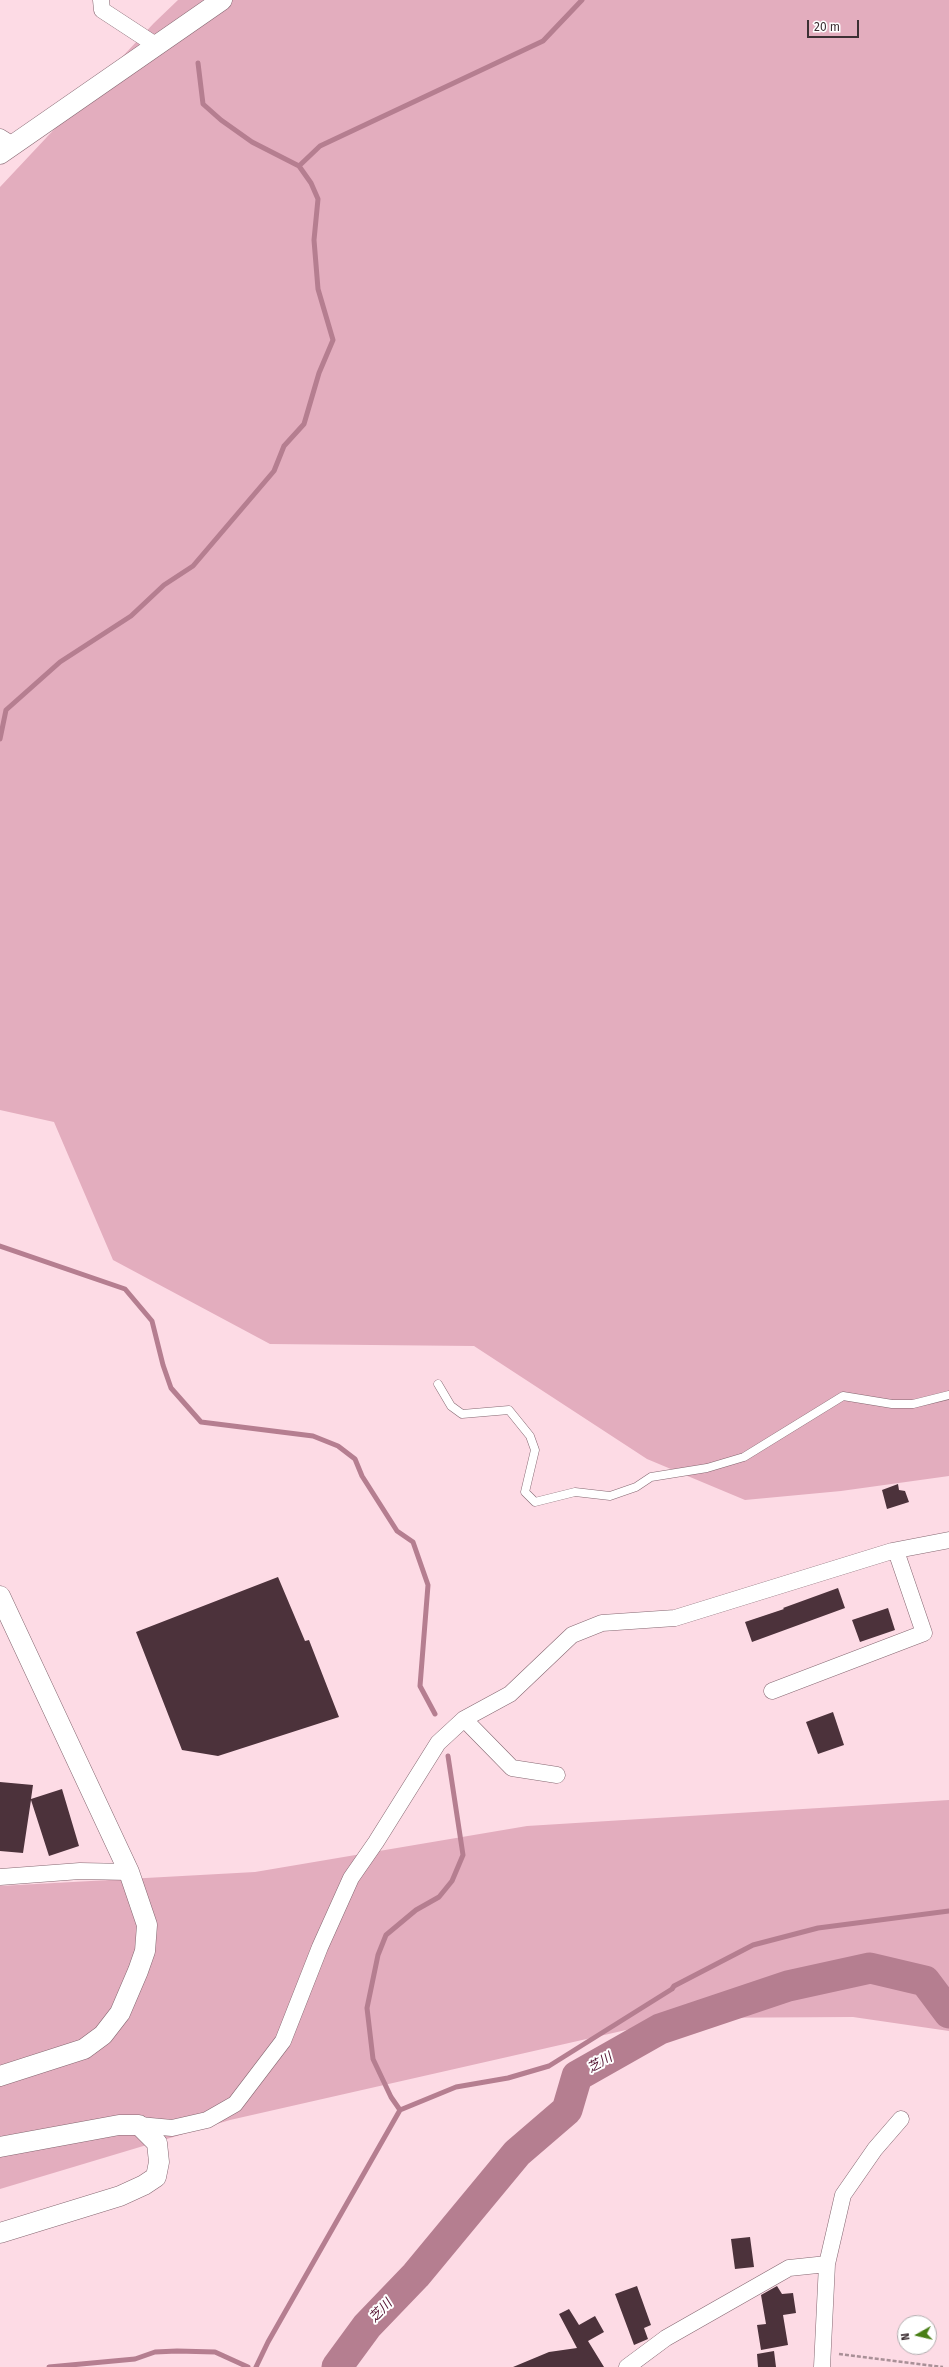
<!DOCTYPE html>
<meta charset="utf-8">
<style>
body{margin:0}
#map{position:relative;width:949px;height:2367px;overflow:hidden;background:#fddbe5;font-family:"Fira Sans",sans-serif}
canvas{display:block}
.north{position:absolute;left:897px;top:2315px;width:40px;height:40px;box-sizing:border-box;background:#fff;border:1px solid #b1acae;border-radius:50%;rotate:262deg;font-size:11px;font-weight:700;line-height:16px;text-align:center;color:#3d3034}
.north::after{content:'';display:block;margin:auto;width:14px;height:18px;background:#487e15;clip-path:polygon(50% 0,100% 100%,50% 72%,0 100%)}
.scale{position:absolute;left:807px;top:20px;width:52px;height:18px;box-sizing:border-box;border:2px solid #3d3034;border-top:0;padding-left:5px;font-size:12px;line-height:14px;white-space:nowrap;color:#3d3034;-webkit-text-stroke:3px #fff;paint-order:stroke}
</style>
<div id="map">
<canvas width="949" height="2367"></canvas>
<div class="north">N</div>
<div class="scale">20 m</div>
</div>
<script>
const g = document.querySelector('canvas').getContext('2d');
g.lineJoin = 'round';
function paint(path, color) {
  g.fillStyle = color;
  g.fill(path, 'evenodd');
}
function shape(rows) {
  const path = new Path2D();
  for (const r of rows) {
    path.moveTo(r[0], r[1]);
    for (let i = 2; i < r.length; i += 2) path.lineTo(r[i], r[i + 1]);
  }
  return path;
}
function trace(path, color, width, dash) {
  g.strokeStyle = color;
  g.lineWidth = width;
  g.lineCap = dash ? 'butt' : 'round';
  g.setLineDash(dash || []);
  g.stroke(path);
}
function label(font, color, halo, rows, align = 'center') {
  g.font = font + ' "Fira Sans","Noto Sans JP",sans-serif';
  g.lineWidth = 4;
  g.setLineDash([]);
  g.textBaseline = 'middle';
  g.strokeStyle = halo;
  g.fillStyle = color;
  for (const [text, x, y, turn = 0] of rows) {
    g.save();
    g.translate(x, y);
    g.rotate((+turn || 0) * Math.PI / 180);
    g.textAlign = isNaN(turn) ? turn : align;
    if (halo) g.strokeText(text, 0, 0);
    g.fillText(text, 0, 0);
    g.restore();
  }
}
paint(shape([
 [178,0,949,0,949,1476,841,1491,745,1500,647,1459,474,1346,270,1344,113,1260,54,1122,0,1110,0,187,154,23],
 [949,1800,949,2031,853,2017,679,2018,230,2120,0,2189,0,1886,255,1872,527,1826]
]), '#e3adbe');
trace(shape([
 [299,166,320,146,543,41,582,0],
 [0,739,6,710,60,662,131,616,164,585,193,566,274,471,284,446,304,424,319,373,333,340,318,289,314,240,318,199,311,183,299,166,252,142,221,120,203,104,198,63],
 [0,1246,125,1289,152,1321,163,1365,171,1388,201,1422,313,1436,338,1446,355,1459,362,1476,397,1531,413,1542,428,1585,420,1686,435,1714],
 [400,2110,391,2097,373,2059,367,2008,378,1955,386,1935,416,1910,439,1897,452,1881,463,1855,448,1756],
 [49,2367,135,2359,155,2352,177,2351,215,2352,248,2367],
 [256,2367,268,2342,400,2110,456,2087,508,2078,549,2066,672,1989,674,1986,753,1945,818,1928,949,1911]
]), '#b57e90', 5);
trace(shape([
 [337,2367,367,2326,416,2275,517,2153,567,2110,577,2076,660,2029,788,1986,870,1968,925,1981,949,2013]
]), '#b57e90', 31);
paint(shape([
 [898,1484,899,1490,905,1491,909,1502,887,1509,882,1490],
 [278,1577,305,1641,309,1640,339,1717,218,1756,182,1750,136,1632],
 [838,1588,845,1608,752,1642,745,1622,784,1609,783,1608],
 [888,1608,895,1630,860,1642,852,1620],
 [833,1712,844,1745,818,1754,806,1722],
 [0,1782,33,1785,31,1799,62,1789,79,1846,49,1856,31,1800,23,1853,0,1851],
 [750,2237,754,2267,735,2269,731,2239],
 [637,2286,651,2325,644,2328,648,2339,634,2345,615,2294],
 [777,2286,782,2294,793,2293,796,2313,783,2315,788,2345,761,2350,757,2325,766,2324,761,2295],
 [569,2309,579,2325,595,2316,604,2332,588,2341,604,2367,513,2367,549,2352,577,2348,559,2314],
 [774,2351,776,2367,758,2367,757,2354]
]), '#4c323b');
const service = shape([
 [438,1384,451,1406,462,1414,509,1410,530,1436,535,1450,525,1492,535,1502,575,1492,610,1496,636,1487,651,1477,707,1468,744,1457,843,1396,892,1404,913,1404,949,1395]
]);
const minor = shape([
 [101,0,102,10,157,46],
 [0,137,13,145],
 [772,1691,924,1633,896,1551],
 [464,1719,512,1768,557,1775],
 [0,1877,80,1871,129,1872],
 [139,2125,172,2128,207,2120,235,2104,283,2041,320,1947,351,1878,376,1842,438,1743,464,1719,510,1694,572,1635,602,1623,675,1618,892,1551,949,1540],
 [627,2367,666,2338,789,2268,827,2264],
 [822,2367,827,2264,843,2195,875,2149,901,2119]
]);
const tertiary = shape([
 [0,154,222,0],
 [0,1596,129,1872,147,1925,145,1951,138,1971,120,2013,103,2035,84,2049,0,2076],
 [0,2147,119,2125,139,2125,157,2143,159,2162,156,2177,144,2185,120,2196,0,2233]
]);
trace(service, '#856771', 9);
trace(minor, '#856771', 17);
trace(tertiary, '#856771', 21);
trace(shape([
 [839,2354,943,2367]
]), '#a99097', 2.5, [4, 2]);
trace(service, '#fff', 8);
trace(minor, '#fff', 16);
trace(tertiary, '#fff', 20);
label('italic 13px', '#53102f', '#fff', [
 ["芝川",600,2063,-30],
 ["芝川",381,2311,-46]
]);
</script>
